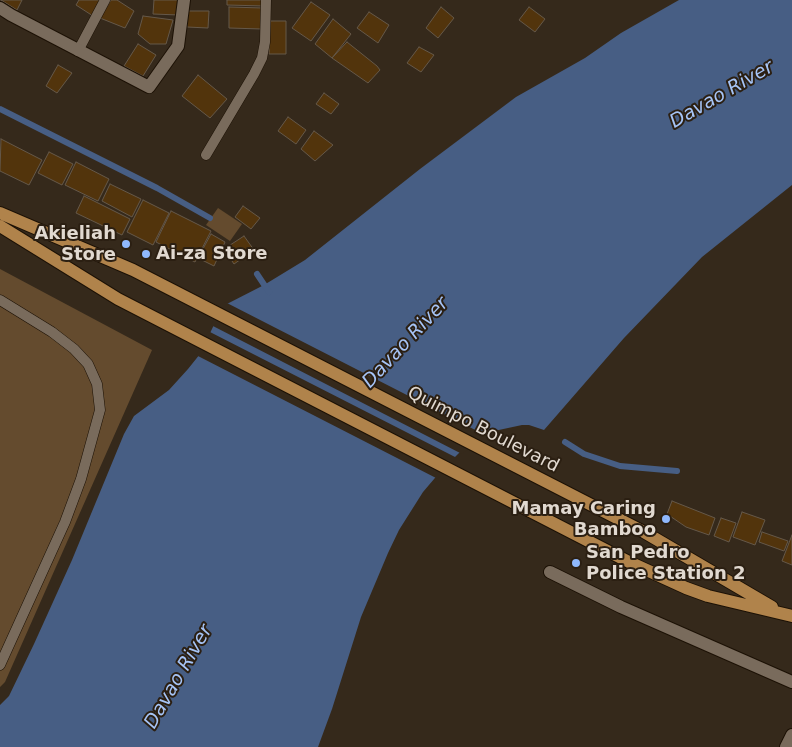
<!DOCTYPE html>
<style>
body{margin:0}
canvas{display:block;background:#35291b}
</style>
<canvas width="792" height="747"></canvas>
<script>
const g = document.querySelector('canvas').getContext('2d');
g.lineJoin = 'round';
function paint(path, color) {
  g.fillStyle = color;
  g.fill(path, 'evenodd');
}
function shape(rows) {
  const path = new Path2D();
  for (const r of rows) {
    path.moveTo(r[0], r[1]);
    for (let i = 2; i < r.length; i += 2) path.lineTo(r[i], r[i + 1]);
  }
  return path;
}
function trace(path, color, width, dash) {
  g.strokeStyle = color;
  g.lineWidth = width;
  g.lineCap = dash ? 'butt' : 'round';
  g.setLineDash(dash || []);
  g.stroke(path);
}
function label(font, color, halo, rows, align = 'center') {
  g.font = font + ' "DejaVu Sans",sans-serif';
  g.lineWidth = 4;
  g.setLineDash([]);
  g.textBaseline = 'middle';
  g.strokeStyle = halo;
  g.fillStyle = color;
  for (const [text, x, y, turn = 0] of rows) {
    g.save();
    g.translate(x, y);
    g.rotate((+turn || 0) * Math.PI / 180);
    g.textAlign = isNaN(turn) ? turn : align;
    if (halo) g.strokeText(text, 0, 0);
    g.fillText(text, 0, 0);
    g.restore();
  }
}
paint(shape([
 [218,208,242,224,230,241,206,225],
 [0,269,152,350,5,682,0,687]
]), '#644b2e');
paint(shape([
 [679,0,792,0,792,185,702,257,624,338,544,430,529,425,522,425,494,431,480,437,463,449,440,472,423,492,399,530,388,553,361,617,332,709,318,747,0,747,0,705,9,696,34,644,72,560,124,434,134,416,169,390,188,369,200,354,223,306,264,285,305,260,420,169,516,97,585,58,621,33]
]), '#475e84');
paint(shape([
 [225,302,487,436,462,454,211,325,221,304],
 [208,331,457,458,438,479,196,355]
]), '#35291b');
trace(shape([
 [0,109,157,188,210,218],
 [257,274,269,292],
 [565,442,584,454,620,466,677,471]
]), '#475e84', 6);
const building = shape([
 [1,0,22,0,17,10,1,0],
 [79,0,100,0,93,16,76,5,79,0],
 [111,0,117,0,134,11,125,28,100,18,111,0],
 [154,0,180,0,179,15,153,14,154,0],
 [227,0,264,0,264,6,227,5,227,0],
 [311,2,330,15,311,41,292,28,311,2],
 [229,7,263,8,262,29,229,28,229,7],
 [441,7,454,18,438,38,426,28,441,7],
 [529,7,545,19,535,32,519,20,529,7],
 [188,11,209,11,208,28,187,27,188,11],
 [369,12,389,25,378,43,357,28,369,12],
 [143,16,173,20,166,44,150,44,138,34,143,16],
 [333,19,351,34,332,58,315,44,333,19],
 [270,21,286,21,286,54,269,54,270,21],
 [347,42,377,66,380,70,368,83,332,58,347,42],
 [138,44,156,55,143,76,124,66,138,44],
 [419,47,434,55,421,72,407,63,419,47],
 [58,65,72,73,57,93,46,86,58,65],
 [198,75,227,99,210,118,182,96,198,75],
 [324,93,339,104,331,114,316,104,324,93],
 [288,117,306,130,296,144,278,131,288,117],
 [314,131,333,145,315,161,301,149,314,131],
 [1,139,42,160,29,185,0,171,1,139],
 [49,152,73,164,62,185,38,173,49,152],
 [76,162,109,179,98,201,65,185,76,162],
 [110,184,141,199,132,217,102,201,110,184],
 [84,196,130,219,122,235,76,213,84,196],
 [143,200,169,213,153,245,127,232,143,200],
 [243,206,260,218,251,229,235,217,243,206],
 [171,211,211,231,195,262,156,242,171,211],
 [211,234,225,242,214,266,198,258,211,234],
 [244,236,254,250,234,264,224,249,244,236],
 [672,501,715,518,709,535,686,527,667,514,672,501],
 [742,512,765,520,755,545,733,537,742,512],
 [721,518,736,523,729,542,714,536,721,518],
 [762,532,788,541,784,551,759,542,762,532],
 [792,535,792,565,782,561,792,535]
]);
paint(building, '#52340c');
trace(building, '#655849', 1);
const service = shape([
 [78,51,105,0],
 [206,155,254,74,262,58,265,42,266,0],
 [0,300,52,332,74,349,88,364,97,384,100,410,81,479,65,522,0,665]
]);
const minor = shape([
 [0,8,11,15,149,87,178,46,184,0],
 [550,572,621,607,792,682],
 [786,747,792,735]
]);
const primary = shape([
 [0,213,133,270,644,532,772,607],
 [0,226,118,299,629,562,686,588,708,596,792,616]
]);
trace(service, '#1c1105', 11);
trace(minor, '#1c1105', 14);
trace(primary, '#1c1105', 14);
trace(service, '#796b5c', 10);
trace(minor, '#796b5c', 12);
trace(primary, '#b0834b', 12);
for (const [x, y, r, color] of [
 [126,244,5,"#8fb8fd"],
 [146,254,5,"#8fb8fd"],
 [666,519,5,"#8fb8fd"],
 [576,563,5,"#8fb8fd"]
]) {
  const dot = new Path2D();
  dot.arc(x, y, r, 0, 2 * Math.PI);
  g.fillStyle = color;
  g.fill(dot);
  trace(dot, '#2b1f12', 2);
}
label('bold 18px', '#e1d9d0', '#2b1f12', [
 ["Akieliah",116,234],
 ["Store",116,255],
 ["Ai-za Store",156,254,"left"],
 ["Mamay Caring",656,509],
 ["Bamboo",656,530],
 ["San Pedro",586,553,"left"],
 ["Police Station 2",586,574,"left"]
], 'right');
label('18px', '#e1d9d0', '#2b1f12', [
 ["Quimpo Boulevard",483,430,27]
]);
label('italic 19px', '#a6c4f6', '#2b1f12', [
 ["Davao River",722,95,-30],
 ["Davao River",406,343,-47],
 ["Davao River",179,677,-60]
]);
</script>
